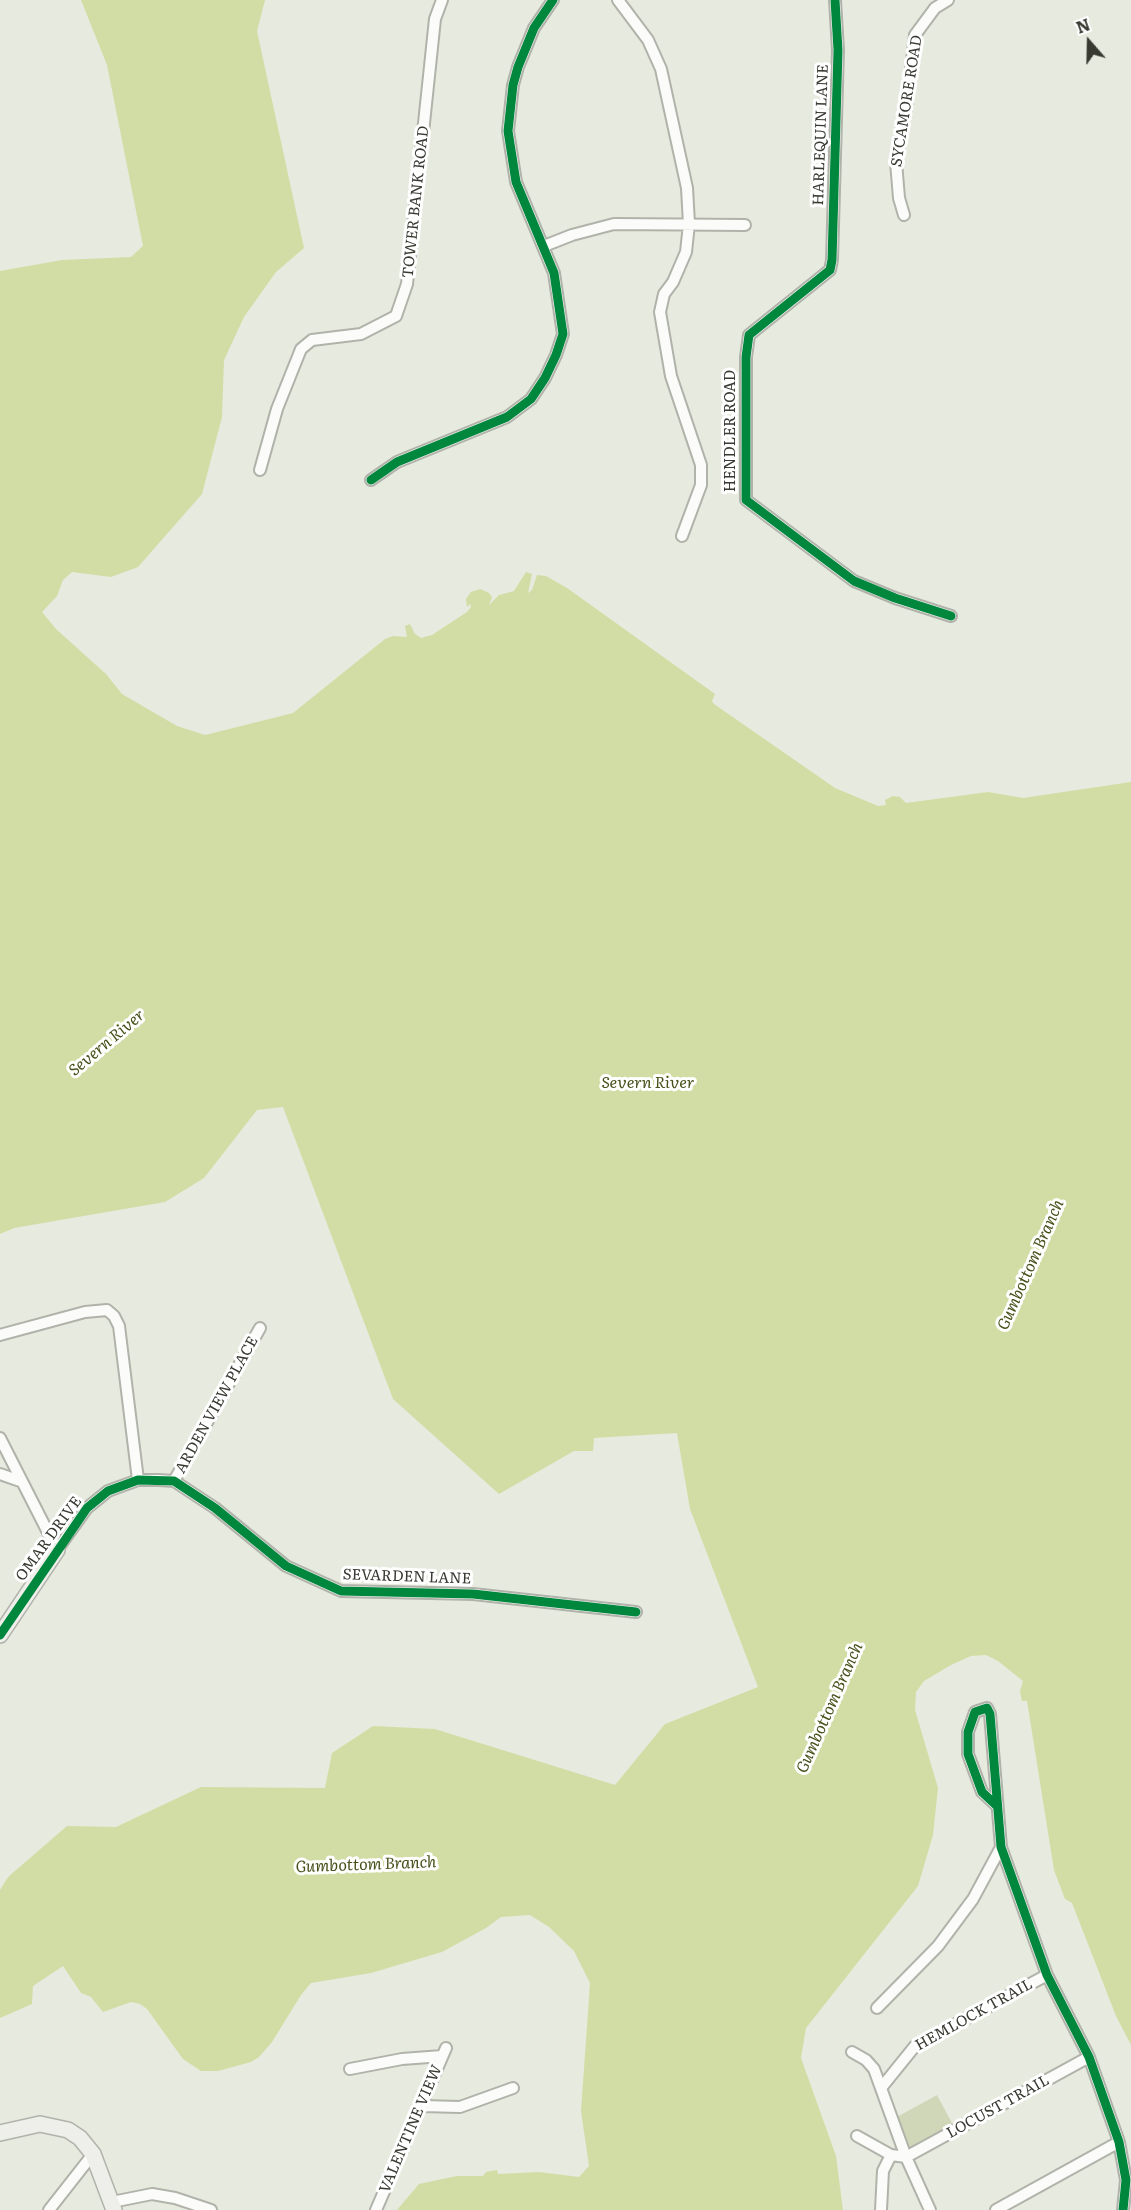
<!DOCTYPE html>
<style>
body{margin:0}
#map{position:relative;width:1131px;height:2210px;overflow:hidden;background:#e7eade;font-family:Literata,serif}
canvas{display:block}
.north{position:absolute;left:1059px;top:12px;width:60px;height:60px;-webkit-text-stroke:4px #fff;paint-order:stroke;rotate:340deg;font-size:16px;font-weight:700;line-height:24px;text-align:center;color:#383a32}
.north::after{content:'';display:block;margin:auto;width:21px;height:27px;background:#383a32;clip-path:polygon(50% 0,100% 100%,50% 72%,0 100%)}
</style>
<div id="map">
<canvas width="1131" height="2210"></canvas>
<div class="north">N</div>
</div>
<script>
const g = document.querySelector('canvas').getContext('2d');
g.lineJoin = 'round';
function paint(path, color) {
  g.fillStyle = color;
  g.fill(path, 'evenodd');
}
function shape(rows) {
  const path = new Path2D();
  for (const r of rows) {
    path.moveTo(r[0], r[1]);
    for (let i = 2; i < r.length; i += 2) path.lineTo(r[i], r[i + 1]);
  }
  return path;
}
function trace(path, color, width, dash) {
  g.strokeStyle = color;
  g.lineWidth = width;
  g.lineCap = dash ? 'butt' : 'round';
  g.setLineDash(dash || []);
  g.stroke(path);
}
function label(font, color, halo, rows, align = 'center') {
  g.font = font + ' Literata,serif';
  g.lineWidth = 6;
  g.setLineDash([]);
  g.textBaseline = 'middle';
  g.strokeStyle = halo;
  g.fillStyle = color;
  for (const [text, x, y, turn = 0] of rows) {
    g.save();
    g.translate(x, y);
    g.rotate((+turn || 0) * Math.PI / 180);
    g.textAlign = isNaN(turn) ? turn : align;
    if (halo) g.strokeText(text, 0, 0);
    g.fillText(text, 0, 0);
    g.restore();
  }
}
paint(shape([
 [937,2095,953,2125,910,2149,897,2117]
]), '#d0d7b9');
paint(shape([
 [81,0,265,0,257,31,304,248,276,272,244,317,224,360,222,417,202,494,138,567,111,577,72,572,63,580,57,596,42,612,56,629,106,674,122,694,177,726,205,735,293,713,385,639,393,636,407,637,405,626,410,624,415,634,421,638,432,635,467,612,471,607,470,604,467,607,466,599,471,592,480,589,489,593,492,597,489,605,499,595,514,591,526,572,532,574,528,593,532,590,537,575,546,576,567,588,715,694,712,701,714,704,835,788,878,806,886,805,885,800,893,796,900,797,906,803,988,792,1023,798,1131,782,1131,2045,1116,2016,1072,1903,1065,1899,1054,1870,1027,1701,1022,1701,1020,1691,1023,1681,998,1661,986,1655,971,1656,951,1665,924,1681,916,1692,915,1710,938,1788,933,1835,918,1886,806,2028,801,2058,836,2156,843,2210,397,2210,419,2184,457,2176,483,2176,486,2172,497,2170,498,2174,539,2172,579,2177,589,2166,581,2111,590,1983,574,1951,549,1927,530,1915,501,1917,486,1928,442,1952,371,1973,311,1983,301,1995,272,2042,259,2057,251,2062,218,2071,201,2071,183,2059,147,2009,140,2004,131,2002,103,2012,91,1997,81,1993,63,1966,33,1986,32,2004,0,2018,0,1890,8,1877,67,1826,116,1827,201,1787,325,1788,332,1753,373,1726,435,1729,615,1785,665,1724,758,1687,690,1509,677,1433,594,1438,593,1451,574,1451,499,1494,393,1399,283,1107,257,1110,204,1178,165,1202,14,1228,0,1234,0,271,62,260,131,257,143,246,107,65]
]), '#d2dda5');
const street = shape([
 [618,0,648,40,661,69,687,188,689,224,686,252,673,282,664,294,660,312,671,376,701,465,701,485,682,536],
 [835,0,838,50,832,260,830,270,749,335,746,357,746,500,854,581,895,598,951,616],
 [904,215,899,198,896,162,907,102,915,35,935,8,948,0],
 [544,246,572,235,614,224,745,225],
 [260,470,277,409,301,349,312,340,361,334,396,316,407,284,435,19,442,0],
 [371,480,397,462,507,417,531,399,545,378,556,355,563,334,554,273,516,182,508,131,513,85,518,67,534,28,553,0],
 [0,1335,85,1312,107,1310,114,1316,119,1326,138,1480],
 [0,1438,57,1550,87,1508,108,1491,138,1480,158,1480,174,1481,215,1508,286,1566,341,1591,473,1594,636,1612],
 [0,1474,20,1481],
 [174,1481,260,1328],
 [997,1806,982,1792,968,1754,968,1732,975,1712,987,1708,990,1714,1001,1847,1047,1975,1089,2057,1119,2142,1126,2180,1123,2210],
 [877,2008,938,1946,973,1899,1001,1847],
 [852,2052,866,2060,874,2069,906,2157,930,2210],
 [350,2069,402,2059,442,2056],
 [881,2088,915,2046,1047,1975],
 [422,2106,460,2107,513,2088],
 [857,2136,891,2155],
 [906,2157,1089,2057],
 [112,2202,152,2194,175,2198,211,2210],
 [49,2210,93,2154],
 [376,2210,446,2048],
 [881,2210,883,2171,891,2155,906,2157],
 [996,2210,1119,2142]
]);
const secondary = shape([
 [0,1635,57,1550],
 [0,2133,40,2124,68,2130,80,2138,93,2154,114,2210]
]);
trace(street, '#b1b3aa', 14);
trace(secondary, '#b1b3aa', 18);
trace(street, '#fbfcfa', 10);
trace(secondary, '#eeefea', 15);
trace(shape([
 [835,0,838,50,832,260,830,270,749,335,746,357,746,500,854,581,895,598,951,616],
 [371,480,397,462,507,417,531,399,545,378,556,355,563,334,554,273,516,182,508,131,513,85,518,67,534,28,553,0],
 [0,1635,87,1508,108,1491,138,1480,174,1481,215,1508,286,1566,341,1591,473,1594,636,1612],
 [997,1806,982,1792,968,1754,968,1732,975,1712,987,1708,990,1714,1001,1847,1047,1975,1089,2057,1119,2142,1126,2180,1123,2210]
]), '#00873e', 9);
label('15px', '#383a32', '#fff', [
 ["SYCAMORE ROAD",907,101,-81],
 ["HARLEQUIN LANE",821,135,-88],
 ["TOWER BANK ROAD",416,202,-84],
 ["HENDLER ROAD",731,431,-90],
 ["ARDEN VIEW PLACE",217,1405,-61],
 ["OMAR DRIVE",49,1539,-54],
 ["SEVARDEN LANE",407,1577,2],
 ["HEMLOCK TRAIL",974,2015,-29],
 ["LOCUST TRAIL",998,2107,-29],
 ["VALENTINE VIEW",411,2129,-67]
]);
label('italic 16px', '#48501a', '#fff', [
 ["Severn River",107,1043,-40],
 ["Severn River",648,1083],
 ["Gumbottom Branch",1031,1265,-66],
 ["Gumbottom Branch",830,1708,-66],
 ["Gumbottom Branch",366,1865,-2]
]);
</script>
